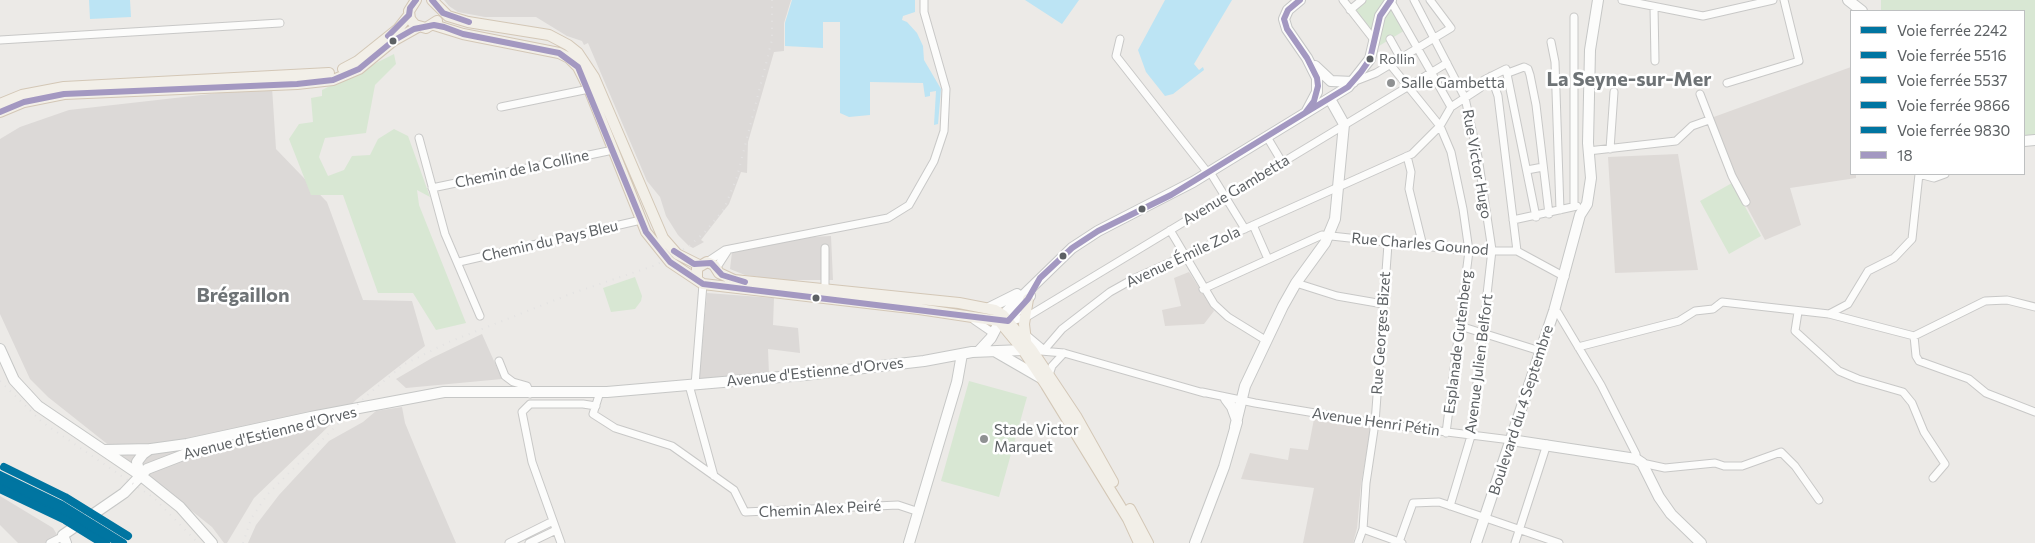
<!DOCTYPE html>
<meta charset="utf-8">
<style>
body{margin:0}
#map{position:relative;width:2035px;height:543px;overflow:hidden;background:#eceae7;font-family:Commissioner,sans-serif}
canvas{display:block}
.legend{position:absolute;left:1850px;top:10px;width:175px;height:165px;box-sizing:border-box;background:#fff;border:1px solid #bec0c1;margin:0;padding:6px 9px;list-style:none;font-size:15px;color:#5d6164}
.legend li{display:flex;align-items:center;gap:10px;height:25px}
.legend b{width:25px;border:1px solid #bec0c1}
</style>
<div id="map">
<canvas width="2035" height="543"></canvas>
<ul class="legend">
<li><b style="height:6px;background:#0075a1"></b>Voie ferrée 2242</li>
<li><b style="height:6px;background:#0075a1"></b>Voie ferrée 5516</li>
<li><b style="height:6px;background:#0075a1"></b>Voie ferrée 5537</li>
<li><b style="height:6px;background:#0075a1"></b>Voie ferrée 9866</li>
<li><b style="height:6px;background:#0075a1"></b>Voie ferrée 9830</li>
<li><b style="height:6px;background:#a398c1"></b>18</li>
</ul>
</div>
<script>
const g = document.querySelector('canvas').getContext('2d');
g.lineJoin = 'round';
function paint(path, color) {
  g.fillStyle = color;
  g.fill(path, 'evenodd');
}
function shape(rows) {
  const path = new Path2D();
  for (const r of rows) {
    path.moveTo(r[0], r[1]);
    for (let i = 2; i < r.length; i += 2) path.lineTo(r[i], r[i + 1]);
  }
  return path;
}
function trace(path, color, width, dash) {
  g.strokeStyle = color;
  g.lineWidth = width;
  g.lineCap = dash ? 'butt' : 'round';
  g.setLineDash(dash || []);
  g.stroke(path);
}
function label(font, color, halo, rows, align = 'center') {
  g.font = font + ' Commissioner,sans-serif';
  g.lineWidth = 5;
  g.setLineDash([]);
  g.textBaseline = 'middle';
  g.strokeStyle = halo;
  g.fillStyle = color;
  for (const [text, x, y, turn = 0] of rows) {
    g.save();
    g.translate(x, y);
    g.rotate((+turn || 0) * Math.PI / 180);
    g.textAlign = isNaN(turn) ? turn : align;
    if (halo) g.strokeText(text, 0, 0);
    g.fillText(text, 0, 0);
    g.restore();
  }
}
paint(shape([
 [444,0,791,0,784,23,784,51,774,52,748,142,747,173,741,172,729,204,701,240,704,242,693,248,689,246,678,235,666,216,660,197,647,181,588,43,584,45,582,41,567,36,536,17,485,17,458,12,449,6],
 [272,87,276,149,327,202,363,300,412,301,425,346,357,399,254,498,227,543,224,543,212,527,48,397,30,379,0,314,0,139,20,127,69,110],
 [831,236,833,280,779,280,745,275,730,269,732,252,811,237],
 [707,293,774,298,773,325,798,328,800,353,768,349,769,374,699,379],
 [482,334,502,379,406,388,396,379,432,358],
 [402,407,405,423,422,464,456,543,248,543,256,525,279,495,329,441,363,422,376,411],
 [0,496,53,528,62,543,18,543,0,525]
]), '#dcd9d7');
paint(shape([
 [1851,67,1851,174,1856,174,1856,178,1790,188,1801,225,1765,240,1726,168,1711,118],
 [1678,154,1698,270,1615,273,1608,157],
 [1189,272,1214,311,1204,324,1165,326,1162,310,1181,306,1174,278],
 [1314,419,1371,428,1361,484,1357,528,1353,543,1303,543,1314,488,1241,479,1250,453,1288,460,1290,448,1308,450]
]), '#dedad7');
paint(shape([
 [1362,0,1390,0,1407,29,1379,46,1352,8],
 [1881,0,2035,0,2035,137,2024,136,2024,11,1881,11],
 [394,54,396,64,375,85,366,133,325,138,319,157,328,176,344,170,352,156,370,155,378,139,394,129,408,136,430,197,417,190,419,205,466,323,436,330,413,293,378,293,343,195,311,195,289,139,299,124,313,122,311,98,322,96,322,90],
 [1732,183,1761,236,1729,254,1700,201],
 [635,277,642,296,641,301,635,309,611,312,603,288],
 [969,381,1027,397,999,497,941,481]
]), '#d8e7d3');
paint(shape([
 [89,0,130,0,131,17,90,19],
 [792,0,915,0,915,12,903,16,902,20,907,22,917,33,923,46,924,60,941,89,938,124,934,125,936,91,930,92,930,96,925,97,923,83,870,82,870,115,849,117,840,113,840,22,823,22,823,48,785,46,785,23],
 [1025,0,1079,0,1062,24],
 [1165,0,1232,0,1194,64,1199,70,1203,67,1204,70,1173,94,1165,96,1146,72,1138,50]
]), '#bce4f4');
const street = shape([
 [1343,0,1375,41],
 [1390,0,1451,107],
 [1414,0,1465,98,1478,157,1492,250,1471,436,1450,506],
 [1622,0,1703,16,1773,0],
 [1654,7,1655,61],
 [1350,10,1362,0],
 [1574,17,1574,206],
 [1120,39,1116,56,1208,173],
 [1390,39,1400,57],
 [0,40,280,23],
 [1551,42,1555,62,1560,210],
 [1389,63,1440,126,1451,152,1463,209,1469,251,1446,433],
 [1508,73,1524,67,1528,69,1530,75,1536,105,1549,214],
 [1491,76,1498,96,1517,251],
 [1353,82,1376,73,1451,28,1430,0],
 [1727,83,1799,61,1784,0],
 [1700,94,1732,176,1746,202],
 [501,107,589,89],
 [1267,137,1282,162],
 [419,138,445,234,480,316],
 [1610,149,1614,92],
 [1588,151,1676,141,1692,126,1709,120],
 [1407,156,1411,172,1409,189,1423,246],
 [1527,170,1543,167],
 [1210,172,1245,229],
 [1919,174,1934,178,1945,174],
 [432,188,613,150],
 [1513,220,1577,206],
 [1253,225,1268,259],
 [1170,230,1214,304,1228,317,1267,341],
 [825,248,825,289],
 [459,262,641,220],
 [707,262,725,250,888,218,909,205,934,161,944,131,946,89,924,12,924,0],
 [717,267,728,250],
 [1296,283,1337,296,1383,304],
 [1203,289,1322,235,1469,251,1517,251,1565,277],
 [1554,311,1558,313,1601,385,1636,454,1636,459],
 [1798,312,1795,331,1839,371,1858,379,1903,392,1912,403,1924,432,1945,464,1933,478],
 [1829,314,1848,304,1868,271,1894,258,1912,239,1919,174],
 [974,320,993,333],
 [1008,321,1025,318,1447,63],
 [1460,326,1540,351],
 [1025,334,1044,350],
 [1914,336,1916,356,1919,361,1969,379,1986,393,2035,412],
 [1578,347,1679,321,1695,311,1713,309,1722,302,1829,314,1914,336,1985,301,2007,300,2035,307],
 [1029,350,1064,353,1204,393],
 [1044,350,1062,329,1110,292,1135,278,1412,154,1440,126,1451,107,1480,88,1484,80,1506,69,1536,217],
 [499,361,505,376,513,382,527,386,530,394],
 [1049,375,1052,366,1064,353],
 [689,385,714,476],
 [695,385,703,284],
 [600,392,593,414,615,428,672,446,734,490,745,512,898,505,919,512],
 [1202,392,1255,403,1375,423,1511,440],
 [1642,463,1665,468,1715,463,1724,466,1742,466,1781,452,1795,466,1819,500],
 [1363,529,1402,543],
 [1399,542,1413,503,1439,502,1559,543],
 [50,543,62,537],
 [509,543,553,521],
 [529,543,556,530],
 [561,543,532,462,522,412,530,404,583,404,596,406],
 [1358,543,1363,529,1366,483,1375,423,1388,244],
 [1515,543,1547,444]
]);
const secondary = shape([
 [1300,0,1288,10,1284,19,1287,29,1307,58,1317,78,1317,92,1307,111],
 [1848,0,1862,11],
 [1315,66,1331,81,1353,82],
 [2024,141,2035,140],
 [989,308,1017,294],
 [1000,321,1008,321,1030,296],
 [0,349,14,380,38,406,140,475,180,507,212,543],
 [979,351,991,338,1003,315,1072,248,1098,231,1193,182,1348,87,1370,59,1380,16,1391,0],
 [996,352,1041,378],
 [1226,399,1232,407,1236,418],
 [1235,427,1245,386,1283,306,1296,283,1325,243,1335,219,1344,124,1330,99],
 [1511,440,1636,459,1642,463,1659,497,1671,514,1701,543],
 [105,450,151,449,187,444,311,417,444,392,607,392,804,375,924,361,972,352,1023,350],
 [140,475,137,462,143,454,150,449],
 [66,543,63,535,124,493,147,469,204,447],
 [909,543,957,382,962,354],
 [1195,543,1224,467,1237,422],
 [1476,543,1554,311,1580,215,1587,204,1591,178,1588,143,1590,50,1598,0]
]);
const primary = shape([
 [416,0,409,11,410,19,415,25,426,28,437,21],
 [432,0,448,16,468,22,549,35,568,45,578,53,594,77,663,238,677,254,699,265],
 [434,25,463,34,559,53,569,58,578,67,589,89,646,232,670,262,703,284,919,309,999,321,1023,350,1046,385,1128,519,1139,543],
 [343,69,358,61,398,29,409,15],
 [0,104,22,95,64,87,329,73],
 [0,112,24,102,64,94,297,84,333,80,359,69,393,41,418,27],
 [697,279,697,268,707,262,714,265,719,273,734,280,959,303,995,310,1003,315,1032,350,1076,416,1113,482],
 [1026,341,1024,324,1028,299],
 [1130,509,1148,543]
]);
trace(street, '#c8c8c7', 9);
trace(secondary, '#c6c7c6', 12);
trace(primary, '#d3c7b6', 12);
trace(street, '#fcfcfb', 7);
trace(secondary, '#fcfcfb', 10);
trace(primary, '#f2efe8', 10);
trace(shape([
 [0,381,42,422,154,498,198,543],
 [36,495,78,521,105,543],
 [243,543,251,519,267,495,364,398,403,365,449,342,573,293,656,265,689,246,704,233,724,209,737,177,772,40,772,0]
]), '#e3e2e2', 2, [1, 6]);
trace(shape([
 [432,0,443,13,469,22],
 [388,36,409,15,410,8,416,0],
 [0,112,24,102,64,94,297,84,333,80,359,69,393,41,414,29,434,25,444,27,463,34,559,53,578,67,646,232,670,262,703,284,1008,321,1028,299,1040,278,1072,248,1098,231,1171,195,1305,113,1314,101,1318,86,1317,78,1307,58,1287,29,1284,19,1288,10,1300,0],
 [1305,113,1348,87,1361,72,1370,59,1380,16,1391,0],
 [674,251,694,264,711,263,722,275,745,282]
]), '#a398c1', 6);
trace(shape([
 [0,475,60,504,123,543]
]), '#0075a1', 8);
trace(shape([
 [0,485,56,512,106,543]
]), '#0075a1', 8);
trace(shape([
 [0,479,69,512,119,543]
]), '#0075a1', 8);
trace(shape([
 [4,467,65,497,128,536]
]), '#0075a1', 8);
trace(shape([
 [0,489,65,520,102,543]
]), '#0075a1', 8);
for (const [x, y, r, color] of [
 [393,41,4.5,"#5d6164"],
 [1370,59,4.5,"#5d6164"],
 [1391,83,5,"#8f9192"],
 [1142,209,4.5,"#5d6164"],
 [1063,256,4.5,"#5d6164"],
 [816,298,4.5,"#5d6164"],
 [984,439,5,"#8f9192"]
]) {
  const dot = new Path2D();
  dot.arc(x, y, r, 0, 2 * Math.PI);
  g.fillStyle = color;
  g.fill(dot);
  trace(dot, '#fff', 2);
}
label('14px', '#5d6164', '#fff', [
 ["Rollin",1379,59]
], 'left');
label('15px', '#5d6164', '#fff', [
 ["Salle Gambetta",1401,83],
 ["Stade Victor",994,430],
 ["Marquet",994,447]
], 'left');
label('15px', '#5d6164', '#fff', [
 ["Rue Victor Hugo",1477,164,80],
 ["Chemin de la Colline",522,169,-12],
 ["Avenue Gambetta",1236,190,-31],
 ["Chemin du Pays Bleu",550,241,-13],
 ["Rue Charles Gounod",1420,244,5],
 ["Avenue Émile Zola",1183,257,-25],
 ["Rue Georges Bizet",1381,333,-86],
 ["Esplanade Gutenberg",1458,342,-83],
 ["Avenue Julien Belfort",1479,364,-83],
 ["Avenue d'Estienne d'Orves",815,372,-6],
 ["Boulevard du 4 Septembre",1521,410,-72],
 ["Avenue Henri Pétin",1376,422,8],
 ["Avenue d'Estienne d'Orves",270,433,-14],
 ["Chemin Alex Peiré",820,509,-3]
]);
label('bold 20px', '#6e7376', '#fff', [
 ["La Seyne-sur-Mer",1629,79],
 ["Brégaillon",243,295]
]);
</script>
